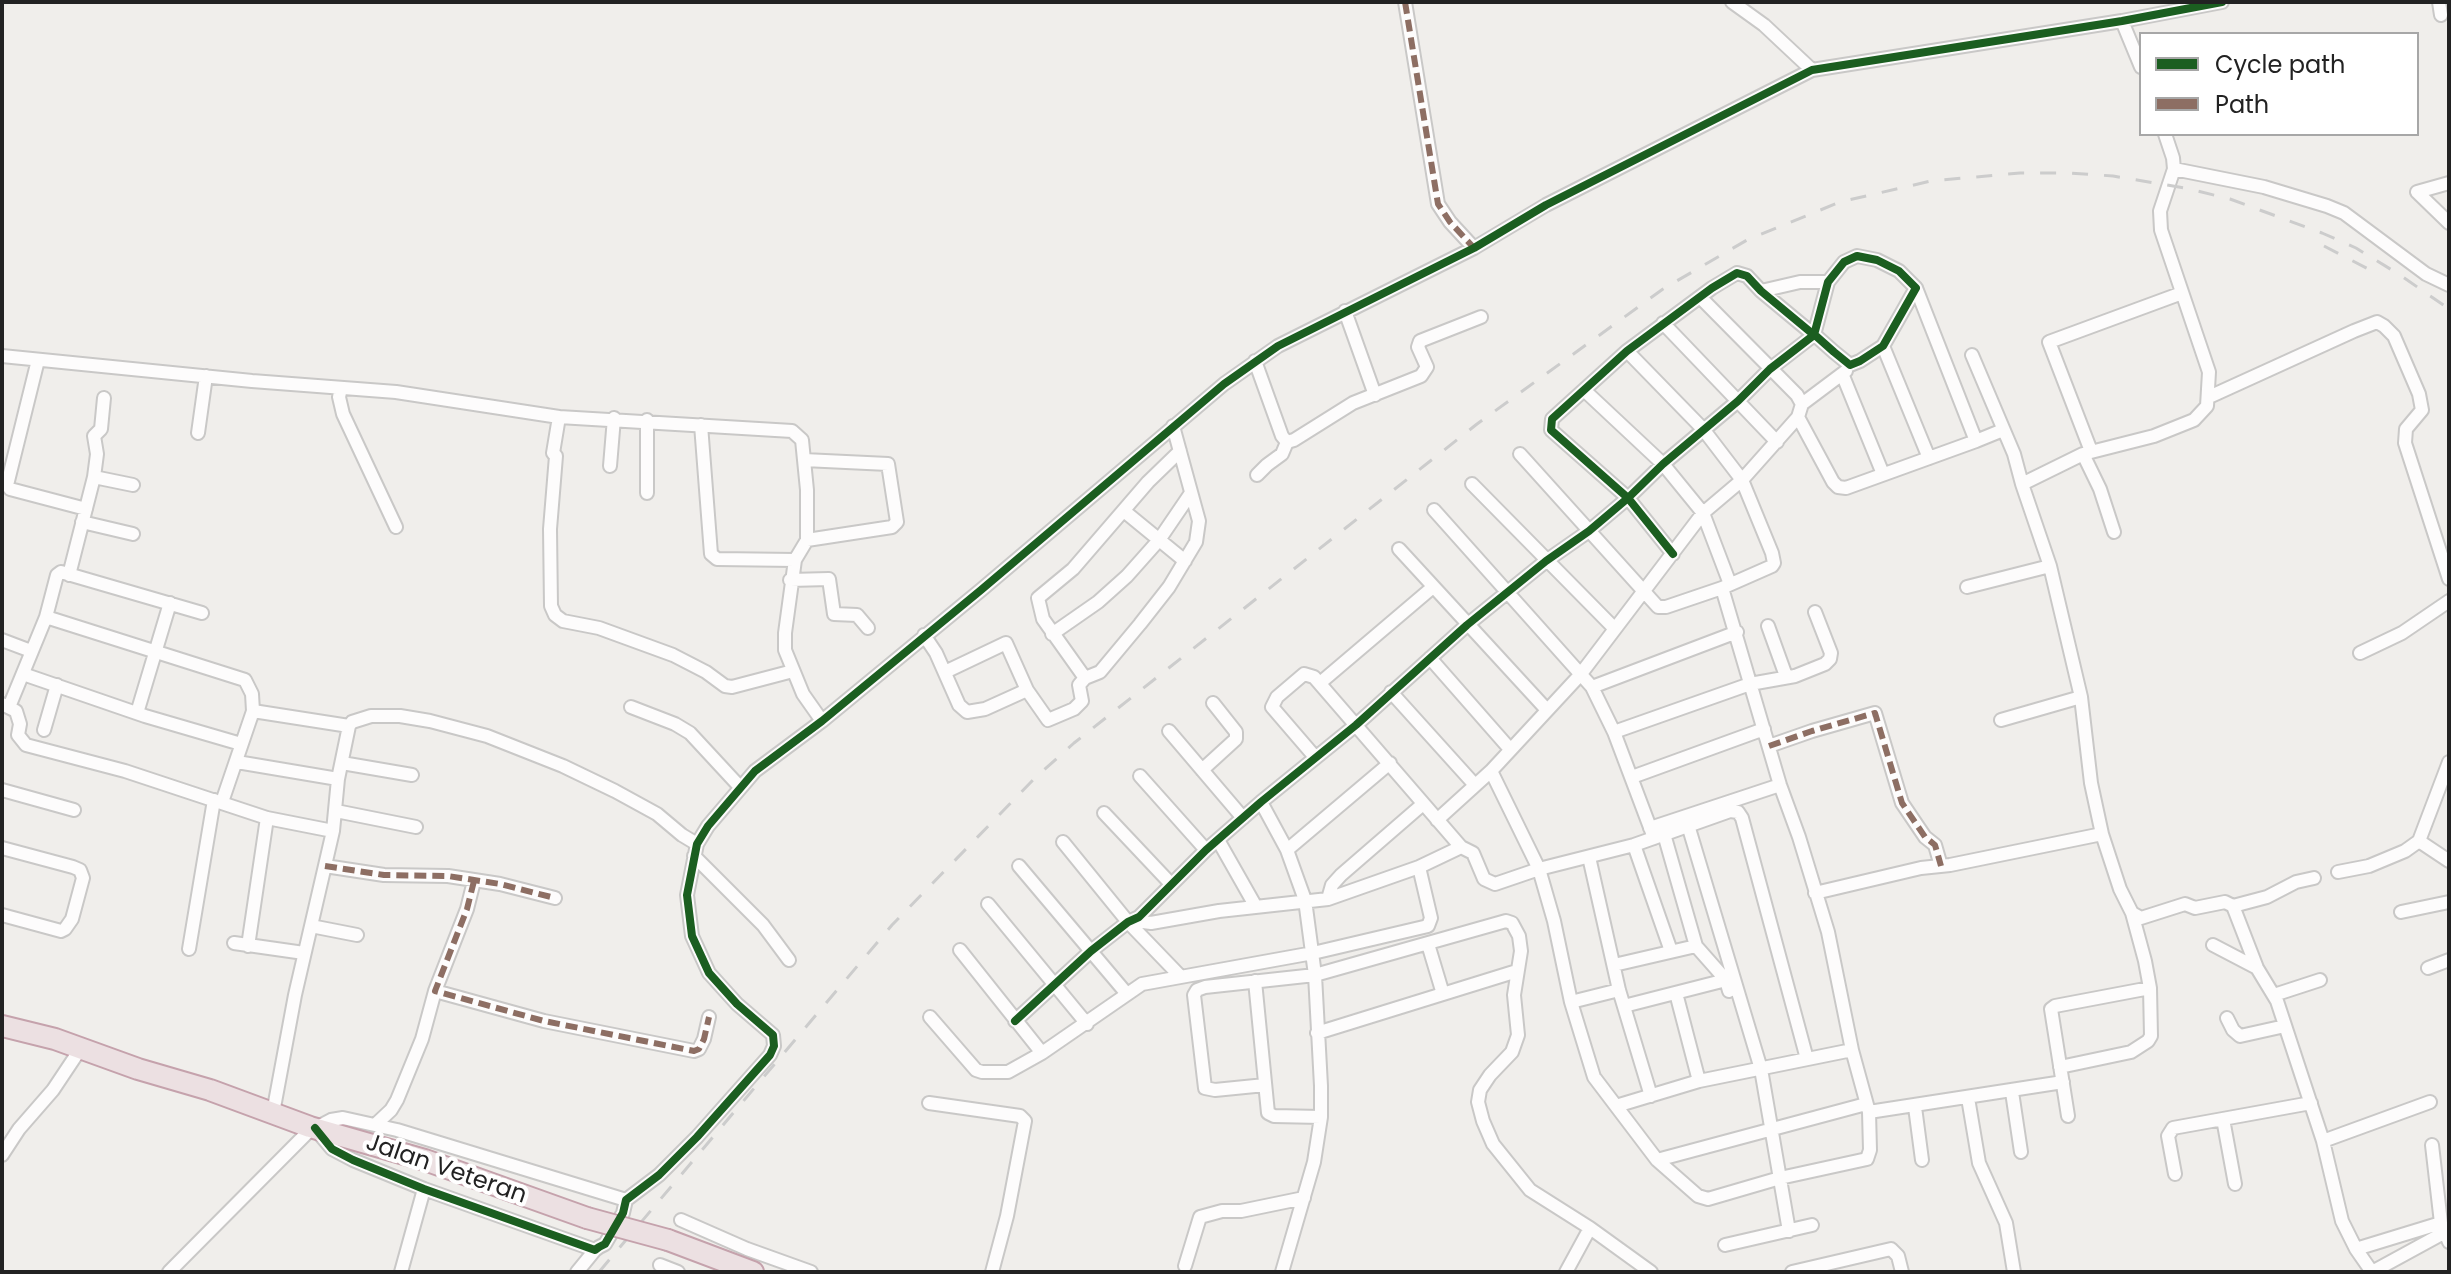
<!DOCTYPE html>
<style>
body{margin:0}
#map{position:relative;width:2451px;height:1274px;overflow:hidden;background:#f0eeeb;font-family:Poppins,sans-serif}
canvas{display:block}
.frame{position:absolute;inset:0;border:4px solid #222;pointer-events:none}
.legend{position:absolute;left:2139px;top:32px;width:280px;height:104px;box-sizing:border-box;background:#fff;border:2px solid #a7a7a7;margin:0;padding:10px 14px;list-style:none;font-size:24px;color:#222}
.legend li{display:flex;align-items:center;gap:16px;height:40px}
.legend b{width:40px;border:2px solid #a7a7a7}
</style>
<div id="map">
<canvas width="2451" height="1274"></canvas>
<div class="frame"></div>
<ul class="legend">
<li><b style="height:10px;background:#1b5e20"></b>Cycle path</li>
<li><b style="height:10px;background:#8d6e63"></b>Path</li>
</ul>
</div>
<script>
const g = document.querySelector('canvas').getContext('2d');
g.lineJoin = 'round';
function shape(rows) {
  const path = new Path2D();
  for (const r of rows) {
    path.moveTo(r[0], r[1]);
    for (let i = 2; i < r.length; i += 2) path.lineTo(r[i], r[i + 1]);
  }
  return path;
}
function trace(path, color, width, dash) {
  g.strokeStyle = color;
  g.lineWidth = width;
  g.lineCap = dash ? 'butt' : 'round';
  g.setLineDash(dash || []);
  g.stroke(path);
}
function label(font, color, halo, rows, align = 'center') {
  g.font = font + ' Poppins,sans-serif';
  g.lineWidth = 8;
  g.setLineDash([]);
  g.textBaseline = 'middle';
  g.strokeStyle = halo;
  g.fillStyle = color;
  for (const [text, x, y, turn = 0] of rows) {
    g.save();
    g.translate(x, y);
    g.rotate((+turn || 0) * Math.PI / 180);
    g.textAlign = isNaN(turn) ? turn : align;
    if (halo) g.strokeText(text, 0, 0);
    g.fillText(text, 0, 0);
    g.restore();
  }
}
const minor = shape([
 [1405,2,1438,204,1450,222,1474,248],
 [1732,2,1764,25,1812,70],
 [2439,2,2441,15],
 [2122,21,2141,67],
 [2165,134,2173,158,2174,169,2264,187,2327,206,2344,213,2426,274,2449,285],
 [2417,192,2449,223],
 [2417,192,2449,183],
 [1761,291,1800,282,1828,282],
 [1345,311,1375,395],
 [1663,323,1777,442],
 [1883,346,1929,458],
 [1972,355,2014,454,2022,484,2050,566,2081,697,2091,783,2102,834],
 [2,356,252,381,396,392,559,417,792,431,802,440,807,490,807,540],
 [38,360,7,485,10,489,86,509],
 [1255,361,1282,436,1287,442,1294,440,1353,403,1421,376,1427,367,1418,347,1420,341,1481,317],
 [1843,376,1883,474],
 [341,388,339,397,343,414,396,527],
 [1584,390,1663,464,1703,513,1730,584],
 [2209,397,2354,331,2377,322,2384,326,2394,336,2419,394,2422,410,2406,429,2405,443,2449,579],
 [1802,404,1846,371],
 [559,417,553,453,556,456,550,529,551,606,555,615,563,621,599,628,673,655,706,672,725,686,732,687,793,671],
 [1798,417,1833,482,1838,487,1846,488,1976,441,1916,288],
 [647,420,647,493],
 [701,425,711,554,717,559,795,560],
 [198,433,206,376],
 [1976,441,2003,430],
 [2091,451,2049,342,2182,293],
 [1520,454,1658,607,1666,607,1722,588,1772,566,1774,563,1772,553,1742,480,1703,429,1627,351],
 [2083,454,2100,489,2114,532],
 [804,460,888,464,897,522,892,527,807,540,795,560,785,633,785,650,803,694,822,721],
 [610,466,614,418],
 [1257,475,1267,465,1282,454,1287,442],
 [94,477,97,454,94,436,101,429,104,398],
 [1472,484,1614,628],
 [2022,484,2083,454,2154,436,2194,420,2207,406,2209,372,2161,230,2160,211,2174,169],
 [1434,510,1592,687,1614,732,1654,838],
 [1124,511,1185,561],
 [82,522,133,534],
 [1399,549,1547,710],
 [69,575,94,477,133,485],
 [790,580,829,579,834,614,857,615,868,628],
 [1967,587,2050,566],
 [46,617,245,680,252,694,253,711,222,802],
 [1768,626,1786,676],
 [1052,634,1098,602,1127,576,1159,540,1191,493],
 [924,635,936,653,959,705,967,712,985,709,1027,690],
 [2,640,31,651],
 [2360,653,2402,633,2449,601],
 [1430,658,1509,748],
 [945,672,1006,643,1027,690,1048,720,1074,709,1082,701,1079,685,1085,678,1100,672,1140,624,1169,587,1196,542,1199,521,1173,426],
 [23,674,145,716,241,744],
 [1085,678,1043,619,1038,598,1073,569,1148,482,1180,451],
 [1320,683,1433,587],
 [1592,687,1737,632],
 [1391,692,1474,784],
 [2,704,16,711,20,724,18,735,26,745,125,771,267,818,333,831],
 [9,707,46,617,57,575,61,572,202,613],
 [631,707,675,724,690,733,740,787],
 [253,711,349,726],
 [137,713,170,603],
 [2001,720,2081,697],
 [44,730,57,685],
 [1169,731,1243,818],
 [1614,732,1750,684,1795,676,1825,664,1830,659,1831,653,1815,612],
 [1769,746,1812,731,1875,713,1902,803,1925,837,1935,845,1941,866],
 [1315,757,1272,707,1277,697,1304,674,1314,677,1461,847,1473,853,1484,879,1495,884,1539,869,1634,845,1730,811,1738,812,1742,818,1807,1059],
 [237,762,338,779],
 [2449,762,2419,841,2449,861],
 [342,763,412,775],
 [1202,770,1236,739,1236,732,1213,703],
 [1491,771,1539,869,1554,921,1571,1002,1594,1077,1657,1160,1698,1196,1708,1199,1780,1178,1867,1159,1870,1150,1869,1112,1852,1050,1828,932,1799,837,1780,785,1722,588],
 [1140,776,1206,850],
 [1632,777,1764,729],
 [2,790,74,810],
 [1261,802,1287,850,1305,900,1315,975,1321,1086,1321,1117,1314,1162,1282,1272],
 [336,811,416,827],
 [1104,813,1171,884],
 [1437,820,1491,771,1580,675,1703,513,1742,480,1798,417,1802,404,1797,395,1700,297],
 [1688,825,1761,1069,1789,1231],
 [1650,828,1780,785],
 [1664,834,1696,946,1726,980,1729,991],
 [1218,840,1256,907],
 [1063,842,1128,922,1180,976],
 [1634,845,1671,951],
 [2,848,73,867,80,870,83,878,72,919,65,929,61,931,2,915],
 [1287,850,1390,763],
 [694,856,763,925,789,960],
 [1589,857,1619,990,1651,1096],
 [325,866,384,875,448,876,500,884,555,898],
 [1019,866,1127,994],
 [2338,872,2369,866,2405,851,2419,841],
 [1815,893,1921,868,1950,865,2102,834,2120,889,2132,913,2141,918,2185,904,2195,908,2225,902,2233,906,2257,968,2277,1001,2323,1141,2342,1221,2356,1249,2372,1272],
 [1328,899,1332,885,1341,875,1423,804],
 [988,904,1087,1024],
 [2233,906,2267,897,2296,882,2314,878],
 [2401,912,2449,902],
 [1139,917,1143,922,1151,923,1219,911,1328,899,1419,867,1461,847],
 [311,926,357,935],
 [234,943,304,953],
 [1428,944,1443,994],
 [2213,945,2257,968],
 [248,946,267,818],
 [189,949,214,800],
 [1614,965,1696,946],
 [2428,968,2449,960],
 [1255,981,1268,1113,1274,1116,1321,1117],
 [435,991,544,1021,694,1051,699,1049,704,1039,709,1017],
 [1676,993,1699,1081],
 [2274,995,2320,980],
 [1571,1002,1619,990],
 [1624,1006,1726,980],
 [930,1017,976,1070,982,1072,1008,1072,1042,1053,960,950],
 [2227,1018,2233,1030,2240,1036,2285,1026],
 [1015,1021,1091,951,1128,922,1139,917,1206,850,1261,802,1356,725,1467,625,1546,561,1589,531,1628,498,1663,464,1738,401,1770,369,1814,335,1828,282,1844,262,1857,256,1877,260,1899,271,1916,288,1883,346,1860,361,1850,365,1834,352,1816,336,1814,335,1761,291,1747,276,1737,273,1712,288,1627,351,1552,419,1551,430,1628,498,1673,554],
 [1317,1033,1517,971],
 [1042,1053,1142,984,1313,953,1428,926,1431,918,1419,867],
 [2060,1067,2131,1052,2148,1041,2151,1036,2150,988,2145,961,2132,913],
 [1265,1085,1215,1090,1205,1088,1194,995,1197,990,1205,987,1315,975,1506,921,1512,923,1519,936,1521,951,1514,995,1518,1035,1512,1052,1490,1075,1480,1090,1478,1102,1483,1121,1493,1144,1530,1190,1590,1228,1651,1272],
 [2012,1092,2021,1152],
 [1968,1098,1979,1163,2006,1223,2014,1272],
 [929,1103,1020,1116,1025,1121,1007,1216,992,1272],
 [1616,1106,1699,1081,1852,1050],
 [1915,1107,1922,1160],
 [1869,1112,2063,1082],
 [273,1113,295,995,333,831,338,779,349,726,352,722,371,716,400,716,430,721,487,736,563,766,615,791,657,814,682,835,697,844],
 [2068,1116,2051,1009,2055,1006,2150,988],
 [2223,1119,2235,1184],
 [375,1125,391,1110,397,1100,422,1039,435,991,467,909,474,881],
 [317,1131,332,1149,353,1160,424,1189,595,1250,599,1247,605,1244,623,1213,626,1200,659,1175,697,1137,770,1055,774,1046,773,1035,737,1004,709,973,692,936,687,895,697,844,708,826,755,771,822,721,981,590,1224,384,1278,346,1474,248,1546,205,1812,70,2122,21,2222,2],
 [2323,1141,2430,1102],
 [2432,1145,2441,1223,2449,1242],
 [2,1155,19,1129,53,1090,81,1048],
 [1657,1160,1866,1104],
 [2175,1174,2168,1136,2173,1128,2311,1103],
 [681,1220,747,1249,811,1272],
 [1725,1245,1812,1225],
 [2356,1249,2441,1223],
 [660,1265,678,1272],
 [1185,1266,1200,1217,1222,1211,1241,1211,1304,1198],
 [169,1272,308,1132,331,1120,343,1118,397,1130,626,1200],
 [401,1272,424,1189],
 [577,1272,595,1250],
 [1566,1272,1590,1228],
 [1792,1272,1891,1249,1898,1256,1902,1272],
 [2372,1272,2449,1230]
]);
const highway = shape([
 [2,1026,55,1039,138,1069,210,1090,310,1127,425,1160,587,1218],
 [668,1240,753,1272]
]);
trace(minor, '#c9c8c7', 16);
trace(highway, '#c5a2ac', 24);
trace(minor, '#fdfcfc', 12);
trace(highway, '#ece0e2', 20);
trace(shape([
 [2324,246,2374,272],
 [599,1272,892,925,1035,778,1074,743,1477,424,1663,289,1747,240,1840,202,1931,181,2020,173,2070,173,2113,176,2185,188,2230,199,2322,233,2356,248,2400,275,2449,309]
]), '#ccc', 3, [16, 16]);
const highwayBridge = shape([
 [587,1218,668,1240]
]);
trace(highwayBridge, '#c5a2ac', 24, []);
trace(highwayBridge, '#ece0e2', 20);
trace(shape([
 [1405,2,1438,204,1450,222,1474,248],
 [1769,746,1812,731,1875,713,1902,803,1925,837,1935,845,1941,866],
 [325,866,384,875,448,876,500,884,555,898],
 [474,881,467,909,435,991,544,1021,694,1051,699,1049,704,1039,709,1017]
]), '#8d6e63', 6, [12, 6]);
trace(shape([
 [1015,1021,1091,951,1128,922,1139,917,1206,850,1261,802,1356,725,1467,625,1546,561,1589,531,1628,498,1663,464,1738,401,1770,369,1814,335,1828,282,1844,262,1857,256,1877,260,1899,271,1916,288,1883,346,1860,361,1850,365,1834,352,1816,336,1814,335,1761,291,1747,276,1737,273,1712,288,1627,351,1552,419,1551,430,1628,498,1673,554],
 [315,1128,332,1149,353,1160,424,1189,595,1250,599,1247,605,1244,623,1213,626,1200,659,1175,697,1137,770,1055,774,1046,773,1035,737,1004,709,973,692,936,687,895,697,844,708,826,755,771,822,721,981,590,1224,384,1278,346,1474,248,1546,205,1812,70,2122,21,2222,2]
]), '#1b5e20', 8);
label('24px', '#222', '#fff', [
 ["Jalan Veteran",446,1170,19]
]);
</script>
